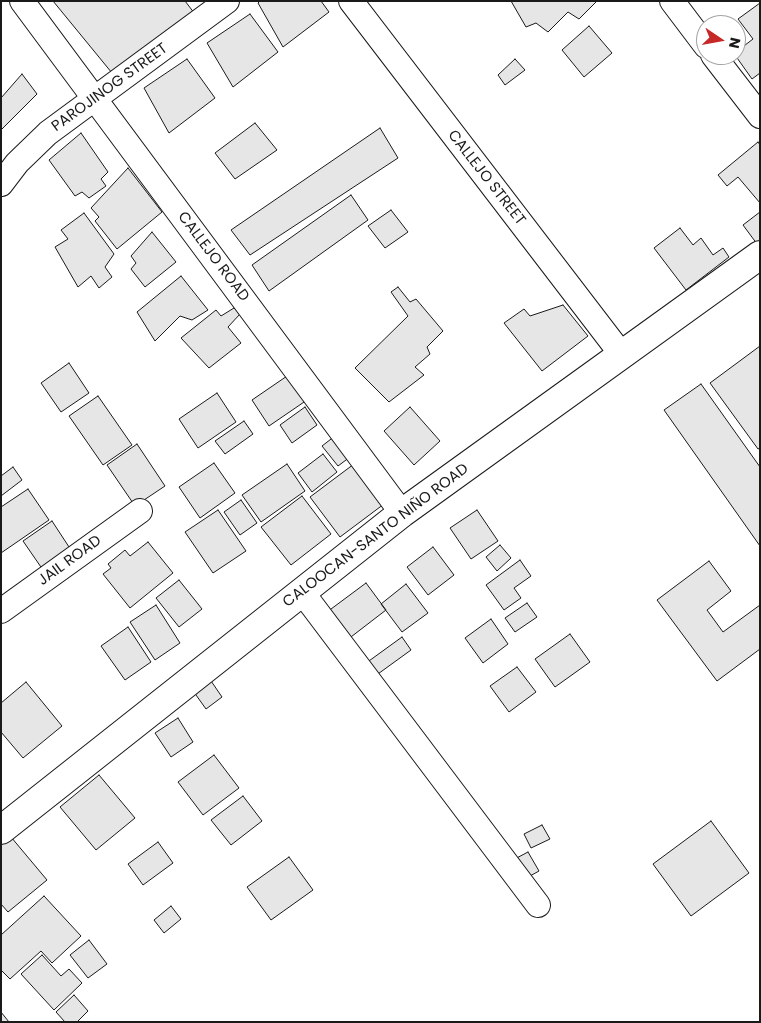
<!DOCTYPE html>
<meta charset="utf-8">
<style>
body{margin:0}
#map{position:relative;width:761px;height:1023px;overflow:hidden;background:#fff;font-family:Poppins,sans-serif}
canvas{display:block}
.frame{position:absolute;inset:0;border:2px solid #1a1a1a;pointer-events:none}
.north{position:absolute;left:696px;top:15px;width:50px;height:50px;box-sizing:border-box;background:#fff;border:1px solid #a3a3a3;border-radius:50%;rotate:102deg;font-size:14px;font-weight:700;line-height:20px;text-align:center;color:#1a1a1a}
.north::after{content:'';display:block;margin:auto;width:18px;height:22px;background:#c62828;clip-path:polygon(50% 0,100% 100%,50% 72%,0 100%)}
</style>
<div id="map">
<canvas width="761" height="1023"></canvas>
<div class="frame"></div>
<div class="north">N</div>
</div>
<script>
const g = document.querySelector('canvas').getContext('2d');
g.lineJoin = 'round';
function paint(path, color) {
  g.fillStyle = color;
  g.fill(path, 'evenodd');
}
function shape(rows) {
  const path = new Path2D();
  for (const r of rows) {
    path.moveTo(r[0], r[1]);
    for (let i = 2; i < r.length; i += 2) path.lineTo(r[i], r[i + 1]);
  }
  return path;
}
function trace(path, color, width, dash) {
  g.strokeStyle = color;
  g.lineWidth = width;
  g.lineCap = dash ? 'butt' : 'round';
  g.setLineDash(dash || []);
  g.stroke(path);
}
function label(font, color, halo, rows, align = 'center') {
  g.font = font + ' Poppins,sans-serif';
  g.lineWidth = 4;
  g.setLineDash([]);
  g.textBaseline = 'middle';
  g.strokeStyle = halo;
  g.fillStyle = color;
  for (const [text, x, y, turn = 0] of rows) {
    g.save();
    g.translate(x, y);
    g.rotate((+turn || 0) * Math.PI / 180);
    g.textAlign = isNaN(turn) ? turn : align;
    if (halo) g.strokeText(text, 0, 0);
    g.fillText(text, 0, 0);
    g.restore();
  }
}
const building = shape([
 [53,1,185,1,195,14,112,73,53,1],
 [260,1,321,1,329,12,283,47,258,3,260,1],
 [511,1,597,1,579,19,568,12,548,32,536,23,526,27,511,1],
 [760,3,760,73,752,79,735,55,736,52,753,39,738,19,760,3],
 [250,14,278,52,233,87,207,43,250,14],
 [589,26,612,53,584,77,562,50,589,26],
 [187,59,215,98,169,133,144,88,187,59],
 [515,59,525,70,505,85,498,75,515,59],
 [22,74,37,94,1,130,1,98,22,74],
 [255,123,277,150,235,179,215,153,255,123],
 [380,128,398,158,250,255,231,230,380,128],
 [81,133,108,172,101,179,106,186,89,198,82,192,75,196,49,160,81,133],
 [758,142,760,145,760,203,738,177,727,186,718,175,758,142],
 [128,168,162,212,117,249,95,221,99,217,91,208,128,168],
 [351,195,368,220,269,291,252,265,351,195],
 [391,210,408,232,385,248,368,226,391,210],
 [760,212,760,248,743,225,760,212],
 [84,213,114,254,105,267,112,277,99,288,91,276,78,287,55,247,68,239,61,230,84,213],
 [680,228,693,245,701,238,713,255,723,248,729,257,686,290,654,248,680,228],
 [152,232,176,262,145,287,131,269,136,263,131,256,152,232],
 [181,276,208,310,192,320,180,316,155,341,137,312,181,276],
 [398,287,410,302,416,299,443,331,427,347,430,354,415,367,424,375,389,402,355,368,408,316,391,292,398,287],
 [563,305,588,336,542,371,504,323,524,309,530,316,563,305],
 [234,308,240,314,228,327,241,343,209,368,181,338,216,310,221,316,234,308],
 [760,346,760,448,758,449,710,383,760,346],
 [69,363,89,393,61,412,41,383,69,363],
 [290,374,307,400,269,426,252,400,290,374],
 [701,384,760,467,760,546,664,410,701,384],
 [217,393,236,422,198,448,179,419,217,393],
 [98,396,132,445,103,465,69,416,98,396],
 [305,407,317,425,292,443,280,425,305,407],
 [410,407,440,441,414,465,384,431,410,407],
 [244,421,253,434,225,454,215,441,244,421],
 [335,436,350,457,338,466,322,446,335,436],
 [137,444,165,486,135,506,107,465,137,444],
 [323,454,337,472,312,492,298,473,323,454],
 [214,463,235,493,200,518,179,487,214,463],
 [287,464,305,491,261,522,242,495,287,464],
 [354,464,384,504,340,537,310,497,354,464],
 [13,467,22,480,1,496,1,476,13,467],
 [28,489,49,520,1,553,1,507,28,489],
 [302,496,331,534,291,565,261,527,302,496],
 [241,500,257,523,240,535,224,512,241,500],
 [218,510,246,551,213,573,185,532,218,510],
 [477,510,498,541,471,559,450,528,477,510],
 [52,521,71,550,43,570,23,541,52,521],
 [148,542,173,573,130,608,103,574,111,568,108,564,125,550,130,556,148,542],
 [500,545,511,558,497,571,486,557,500,545],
 [433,547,454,575,428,595,407,567,433,547],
 [520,560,531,576,514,588,521,598,504,610,486,585,520,560],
 [709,561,731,591,707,610,723,632,760,605,760,649,717,681,657,600,709,561],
 [179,580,202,609,179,627,156,598,179,580],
 [366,583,386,610,347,640,327,612,366,583],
 [406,584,428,613,402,632,381,604,406,584],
 [527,603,537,617,515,632,505,618,527,603],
 [156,605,180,643,155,660,130,622,156,605],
 [491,619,508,644,483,663,465,638,491,619],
 [128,627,151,662,125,680,101,646,128,627],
 [570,634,590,662,555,687,535,659,570,634],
 [402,637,411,650,371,679,362,666,402,637],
 [517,667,536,692,509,712,490,686,517,667],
 [209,678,222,697,206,709,191,688,209,678],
 [26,682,62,726,23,758,1,732,1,703,26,682],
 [178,718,193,742,171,757,155,733,178,718],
 [214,755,239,788,203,815,178,782,214,755],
 [99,775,135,818,96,850,60,807,99,775],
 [243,796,262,821,231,845,211,820,243,796],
 [711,821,749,873,691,916,653,864,711,821],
 [542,825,550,839,531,848,524,834,542,825],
 [11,837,47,880,8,912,1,904,1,845,11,837],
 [158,842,173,863,143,885,128,864,158,842],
 [528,852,539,871,521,881,511,861,528,852],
 [289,857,313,890,271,920,247,887,289,857],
 [44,896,81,936,52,963,41,951,10,979,1,970,1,935,44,896],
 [171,906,181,919,164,933,154,920,171,906],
 [89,940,107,964,88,978,70,955,89,940],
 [42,955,61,976,69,969,82,983,54,1010,21,974,42,955],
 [74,995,88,1011,77,1022,65,1022,56,1012,74,995],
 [1,1012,9,1022,1,1022,1,1012]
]);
paint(building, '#e6e6e6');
trace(building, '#1a1a1a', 1);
const street = shape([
 [22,1,402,513],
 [351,1,622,355],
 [672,1,706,46],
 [713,55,760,116],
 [1,184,17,163,48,133,227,1],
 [302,592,538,905],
 [1,611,140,511]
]);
const secondary = shape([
 [1,830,402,513,760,255]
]);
trace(street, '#1a1a1a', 26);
trace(secondary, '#1a1a1a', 30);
trace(street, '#fff', 24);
trace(secondary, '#fff', 28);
label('15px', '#1a1a1a', '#fff', [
 ["PAROJINOG STREET",110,88,-36],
 ["CALLEJO STREET",486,178,52],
 ["CALLEJO ROAD",213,257,53],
 ["CALOOCAN-SANTO NIÑO ROAD",376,536,-37],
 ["JAIL ROAD",70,561,-36]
]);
</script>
